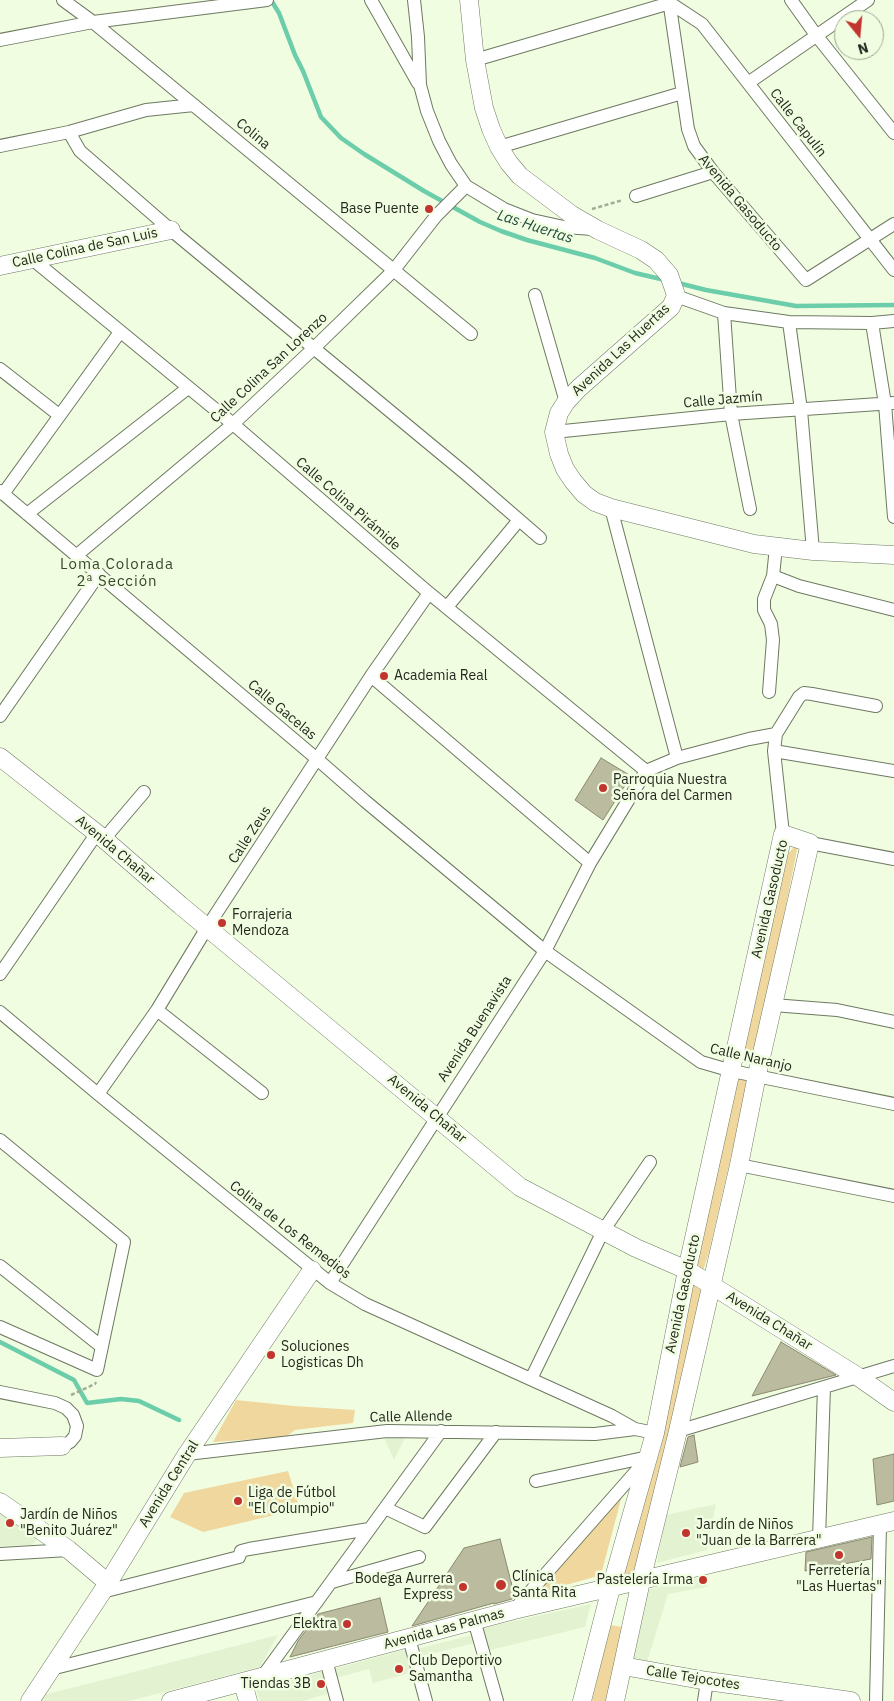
<!DOCTYPE html>
<meta charset="utf-8">
<style>
body{margin:0}
#map{position:relative;width:894px;height:1701px;overflow:hidden;background:#f0fde1;font-family:"IBM Plex Sans",sans-serif}
canvas{display:block}
.north{position:absolute;left:834px;top:10px;width:50px;height:50px;box-sizing:border-box;background:#f0fde1;border:1px solid #9ea893;border-radius:50%;rotate:163deg;font-size:14px;font-weight:700;line-height:20px;text-align:center;color:#24281e}
.north::after{content:'';display:block;margin:auto;width:18px;height:22px;background:#c2342e;clip-path:polygon(50% 0,100% 100%,50% 72%,0 100%)}
</style>
<div id="map">
<canvas width="894" height="1701"></canvas>
<div class="north">N</div>
</div>
<script>
const g = document.querySelector('canvas').getContext('2d');
g.lineJoin = 'round';
function paint(path, color) {
  g.fillStyle = color;
  g.fill(path, 'evenodd');
}
function shape(rows) {
  const path = new Path2D();
  for (const r of rows) {
    path.moveTo(r[0], r[1]);
    for (let i = 2; i < r.length; i += 2) path.lineTo(r[i], r[i + 1]);
  }
  return path;
}
function trace(path, color, width, dash) {
  g.strokeStyle = color;
  g.lineWidth = width;
  g.lineCap = dash ? 'butt' : 'round';
  g.setLineDash(dash || []);
  g.stroke(path);
}
function label(font, color, halo, rows, align = 'center') {
  g.font = font + ' "IBM Plex Sans",sans-serif';
  g.lineWidth = 5;
  g.setLineDash([]);
  g.textBaseline = 'middle';
  g.strokeStyle = halo;
  g.fillStyle = color;
  for (const [text, x, y, turn = 0] of rows) {
    g.save();
    g.translate(x, y);
    g.rotate((+turn || 0) * Math.PI / 180);
    g.textAlign = isNaN(turn) ? turn : align;
    if (halo) g.strokeText(text, 0, 0);
    g.fillText(text, 0, 0);
    g.restore();
  }
}
paint(shape([
 [408,1432,394,1460,383,1435],
 [716,1504,707,1550,657,1563,666,1515],
 [0,1508,38,1537,33,1545,0,1546],
 [709,1575,707,1587,668,1594,647,1662,626,1655,647,1590],
 [591,1604,585,1627,490,1650,483,1628],
 [278,1635,260,1667,129,1701,37,1701,40,1696],
 [472,1635,474,1643,419,1657,417,1649],
 [408,1649,414,1672,373,1683,369,1669,335,1678,333,1669],
 [324,1671,330,1693,303,1701,260,1701,256,1690]
]), '#e3f3d1');
paint(shape([
 [798,845,756,1054,749,1058,744,1057,740,1053,782,861,793,848],
 [736,1075,749,1078,709,1252,703,1271,694,1265],
 [692,1284,701,1290,674,1411,633,1577,622,1577],
 [236,1400,294,1406,355,1410,353,1423,295,1430,286,1437,213,1442],
 [288,1471,300,1509,203,1532,170,1517,184,1493],
 [624,1488,601,1575,531,1595],
 [610,1625,622,1627,606,1701,592,1701]
]), '#f0d79e');
trace(shape([
 [271,0,279,13,295,55,303,71,321,117,341,138,364,154,424,191,480,222,501,231,527,240,595,258,635,273,665,280],
 [678,283,706,290,796,306,894,305],
 [0,1342,74,1380,87,1403,121,1399,139,1401,179,1420]
]), '#6bcda9', 4.5);
const building = shape([
 [601,758,631,776,603,820,575,800,601,758],
 [781,1342,836,1375,752,1396,781,1342],
 [694,1435,698,1462,680,1467,688,1437,694,1435],
 [894,1454,894,1501,877,1505,873,1459,894,1454],
 [872,1537,871,1559,805,1571,806,1552,872,1537],
 [500,1539,515,1597,512,1599,494,1604,494,1603,412,1626,464,1548,500,1539],
 [380,1598,388,1632,290,1657,298,1641,318,1614,380,1598]
]);
paint(building, '#bbbb9f');
trace(building, '#8a8a6f', 1);
const street = shape([
 [63,0,93,22,471,334],
 [371,0,418,83],
 [414,0,418,37,420,85,427,111,439,141,451,164,466,186,504,209,532,220,564,227,593,229],
 [669,0,688,129,694,146,713,172,806,280,894,224],
 [791,0,816,35,894,133],
 [0,40,93,22,267,0],
 [475,60,670,3,702,24,894,270],
 [748,83,868,0],
 [69,132,80,151,171,230,466,474,540,538],
 [0,146,69,132,146,110,194,105],
 [499,147,682,93],
 [636,196,713,172],
 [31,258,233,424,429,593,646,771],
 [535,295,566,402],
 [676,296,724,313,789,322,872,323,894,321],
 [724,313,731,414,750,509],
 [789,322,801,410,813,551],
 [872,323,885,404,894,517],
 [0,369,59,415],
 [554,432,731,414,894,403],
 [0,491,317,759,365,801,545,951,701,1062,732,1071,894,1104],
 [3,494,120,332],
 [611,508,677,758],
 [27,514,188,388],
 [77,555,233,424,314,348,393,271,436,216,466,186],
 [773,576,799,586,894,610],
 [447,607,519,520],
 [371,676,590,863],
 [769,692,773,640,771,624,764,610,764,599,773,576,776,547],
 [0,716,99,574],
 [774,751,894,771],
 [646,771,677,758,749,739,776,734],
 [783,834,774,751,776,734,799,697,804,693,812,694,876,706],
 [104,839,144,792],
 [810,843,894,859],
 [0,974,97,833],
 [773,1005,837,1010,894,1022],
 [157,1010,262,1093],
 [0,1012,98,1094,330,1283,365,1304,612,1416,635,1429,655,1433],
 [98,1094,157,1010,208,926,371,676,429,593],
 [0,1140,124,1242,97,1370,0,1327],
 [739,1165,894,1196],
 [0,1266,102,1347],
 [330,1283,545,951,590,863,646,771],
 [531,1379,603,1231,650,1162],
 [0,1392,55,1403,66,1408,73,1415,77,1426,75,1436,70,1442,62,1446],
 [678,1431,894,1366],
 [187,1454,387,1431,595,1434,635,1429],
 [536,1481,648,1457],
 [385,1508,425,1527,496,1432],
 [819,1539,824,1387],
 [0,1554,69,1550],
 [332,1582,419,1557],
 [102,1592,239,1557,241,1551,249,1549,369,1529],
 [514,1610,646,1460],
 [474,1620,497,1701],
 [409,1638,426,1701],
 [326,1660,337,1701],
 [51,1669,317,1602],
 [262,1677,441,1431],
 [704,1701,707,1681],
 [876,1701,880,1525]
]);
const secondary = shape([
 [469,0,475,60,484,108,491,129,499,147,509,163,520,176,572,215,598,230,641,250,656,260,669,275,675,292,676,296,671,307,579,388,566,402,559,413,554,432,559,454,565,469,573,481,584,494,595,502,611,508,754,544,813,551,894,555],
 [0,266,171,230],
 [0,757,104,839,180,905,520,1187,636,1248,687,1270,857,1376,894,1402],
 [0,1448,62,1446],
 [0,1502,69,1550,108,1583],
 [623,1666,707,1681,851,1701],
 [243,1683,248,1701],
 [30,1701,108,1583,187,1454,312,1270],
 [171,1701,514,1610,894,1521],
 [582,1701,611,1588,655,1433,687,1270,783,834,810,843,757,1075,739,1165,678,1431,641,1581,615,1701]
]);
trace(street, '#6e7961', 14);
trace(secondary, '#6e7961', 19);
trace(shape([
 [592,209,623,200],
 [71,1395,95,1384,96,1382]
]), '#a2ac97', 2.5, [4, 2.5]);
trace(street, '#fff', 12);
trace(secondary, '#fff', 18);
for (const [x, y, r, color] of [
 [429,209,5,"#c2342e"],
 [384,676,5,"#c2342e"],
 [603,788,5,"#c2342e"],
 [222,923,5,"#c2342e"],
 [271,1355,5,"#c2342e"],
 [238,1501,5,"#c2342e"],
 [10,1523,5,"#c2342e"],
 [686,1533,5,"#c2342e"],
 [839,1555,5,"#c2342e"],
 [703,1580,5,"#c2342e"],
 [501,1585,6,"#c2342e"],
 [463,1587,5,"#c2342e"],
 [347,1624,5,"#c2342e"],
 [399,1669,5,"#c2342e"],
 [321,1684,5,"#c2342e"]
]) {
  const dot = new Path2D();
  dot.arc(x, y, r, 0, 2 * Math.PI);
  g.fillStyle = color;
  g.fill(dot);
  trace(dot, '#f0fde1', 2);
}
label('14px', '#24281e', '#f0fde1', [
 ["Calle Capulín",798,123,52],
 ["Colina",253,134,40],
 ["Avenida Gasoducto",740,203,50],
 ["Calle Colina de San Luis",85,248,-12],
 ["Avenida Las Huertas",621,350,-43],
 ["Calle Colina San Lorenzo",269,368,-43],
 ["Calle Jazmín",723,400,-5],
 ["Calle Colina Pirámide",348,504,41],
 ["Calle Gacelas",282,710,40],
 ["Calle Zeus",250,835,-57],
 ["Avenida Chañar",115,850,40],
 ["Avenida Gasoducto",770,899,-77],
 ["Avenida Buenavista",475,1029,-57],
 ["Calle Naranjo",751,1058,13],
 ["Avenida Chañar",427,1109,40],
 ["Colina de Los Remedios",290,1230,38],
 ["Avenida Gasoducto",683,1294,-78],
 ["Avenida Chañar",769,1321,32],
 ["Calle Allende",411,1417,-1],
 ["Avenida Central",169,1484,-58],
 ["Avenida Las Palmas",444,1629,-15],
 ["Calle Tejocotes",693,1678,9]
]);
label('14px', '#24281e', '#f0fde1', [
 ["Base Puente",419,209,"right"],
 ["Academia Real",394,676],
 ["Parroquia Nuestra",613,780],
 ["Señora del Carmen",613,796],
 ["Forrajeria",232,915],
 ["Mendoza",232,931],
 ["Soluciones",281,1347],
 ["Logisticas Dh",281,1363],
 ["Liga de Fútbol",248,1493],
 ["\"El Columpio\"",248,1509],
 ["Jardín de Niños",20,1515],
 ["\"Benito Juárez\"",20,1531],
 ["Jardín de Niños",696,1525],
 ["\"Juan de la Barrera\"",696,1541],
 ["Ferretería",839,1571,"center"],
 ["\"Las Huertas\"",839,1587,"center"],
 ["Clínica",512,1577],
 ["Santa Rita",512,1593],
 ["Bodega Aurrera",453,1579,"right"],
 ["Express",453,1595,"right"],
 ["Pastelería Irma",693,1580,"right"],
 ["Elektra",337,1624,"right"],
 ["Club Deportivo",409,1661],
 ["Samantha",409,1677],
 ["Tiendas 3B",311,1684,"right"]
], 'left');
label('italic 15px', '#1e4939', '#f0fde1', [
 ["Las Huertas",535,227,18]
]);
g.letterSpacing = '1px';
label('15px', '#3a442d', '#f0fde1', [
 ["Loma Colorada",117,565],
 ["2ª Sección",117,582]
]);
g.letterSpacing = '0px';
</script>
